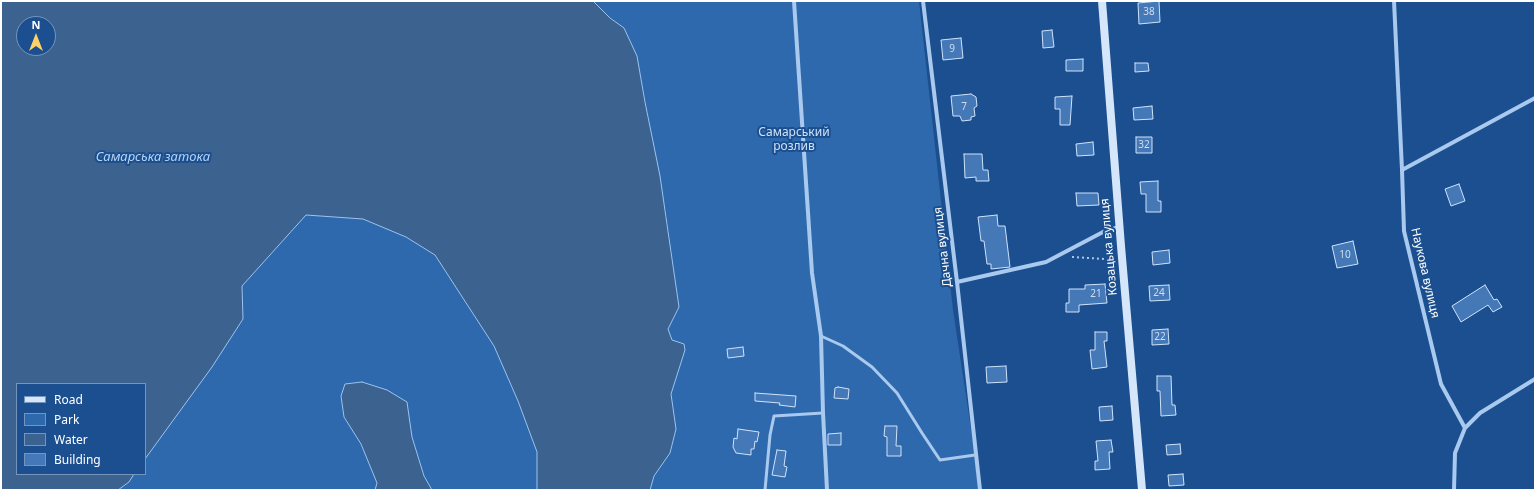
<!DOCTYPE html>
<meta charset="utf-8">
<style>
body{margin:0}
#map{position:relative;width:1536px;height:491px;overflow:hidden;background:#1b4f8f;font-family:"Noto Sans",sans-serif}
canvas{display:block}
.frame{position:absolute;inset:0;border:2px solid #fff;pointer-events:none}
.legend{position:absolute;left:16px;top:383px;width:130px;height:92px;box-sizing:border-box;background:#1b4f8f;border:1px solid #7695bc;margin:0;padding:5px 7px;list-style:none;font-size:12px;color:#fff}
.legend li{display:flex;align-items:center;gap:8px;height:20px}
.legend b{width:20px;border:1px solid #7695bc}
.north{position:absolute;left:16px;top:16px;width:40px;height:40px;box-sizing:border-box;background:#1b4f8f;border:1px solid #7695bc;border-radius:50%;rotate:0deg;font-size:11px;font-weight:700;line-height:16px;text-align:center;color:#fff}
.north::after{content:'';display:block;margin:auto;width:14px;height:18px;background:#ffd166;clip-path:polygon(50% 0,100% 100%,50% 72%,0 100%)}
</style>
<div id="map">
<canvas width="1536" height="491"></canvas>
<div class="frame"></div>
<ul class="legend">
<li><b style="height:5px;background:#d6e6fa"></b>Road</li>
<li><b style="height:11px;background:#2e69ad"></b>Park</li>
<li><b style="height:11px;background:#3c6290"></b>Water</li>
<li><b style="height:11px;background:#4478b7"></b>Building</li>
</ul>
<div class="north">N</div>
</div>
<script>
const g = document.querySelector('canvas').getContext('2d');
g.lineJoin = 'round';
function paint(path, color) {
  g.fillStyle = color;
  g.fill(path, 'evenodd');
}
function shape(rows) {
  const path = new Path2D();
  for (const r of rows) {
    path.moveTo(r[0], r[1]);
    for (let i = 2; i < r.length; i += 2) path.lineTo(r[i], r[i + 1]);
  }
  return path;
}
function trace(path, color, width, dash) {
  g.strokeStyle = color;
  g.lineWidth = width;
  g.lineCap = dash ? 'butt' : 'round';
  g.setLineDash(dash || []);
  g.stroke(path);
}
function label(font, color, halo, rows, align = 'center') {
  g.font = font + ' "Noto Sans",sans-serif';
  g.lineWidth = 4;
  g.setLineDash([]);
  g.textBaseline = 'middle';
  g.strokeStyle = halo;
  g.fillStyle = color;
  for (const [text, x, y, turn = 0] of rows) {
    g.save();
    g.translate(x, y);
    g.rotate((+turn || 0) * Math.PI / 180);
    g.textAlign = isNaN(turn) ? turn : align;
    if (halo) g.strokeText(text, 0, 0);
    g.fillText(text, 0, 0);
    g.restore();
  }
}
paint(shape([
 [593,1,919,1,953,310,975,455,978,490,650,490,654,476,670,453,676,430,671,394,685,350,684,344,672,340,668,329,679,307,666,213,637,56,624,28,610,18],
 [306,215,363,219,406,237,435,255,494,346,518,401,537,452,537,490,432,490,424,476,412,437,407,402,387,390,362,382,345,384,341,396,344,417,361,444,377,483,375,490,118,490,129,482,134,474,145,474,145,459,243,320,242,286]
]), '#2e69ad');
const water = shape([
 [1,1,593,1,610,18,624,28,637,56,645,102,660,176,679,307,668,329,672,340,684,344,685,350,671,394,676,429,670,453,654,476,650,490,537,490,537,452,518,401,494,346,435,255,406,237,363,219,306,215,242,286,243,319,212,367,145,459,145,384,17,384,17,474,134,474,129,482,118,490,1,490,1,1],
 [24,24,48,24,48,48,24,48,24,24],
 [362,382,387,390,407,402,412,437,424,476,432,490,375,490,377,483,361,444,344,417,341,396,345,384,362,382]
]);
paint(water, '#3c6290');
trace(water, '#9cc4f0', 1);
const building = shape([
 [1159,1,1160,22,1139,24,1138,3,1159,1],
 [1052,30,1054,47,1043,48,1042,31,1052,30],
 [961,38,963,58,943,60,941,40,961,38],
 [1083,59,1083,71,1066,71,1066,60,1083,59],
 [1135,63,1148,63,1149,71,1135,72,1135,63],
 [971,94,976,97,977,106,974,108,975,116,971,117,971,120,962,121,960,116,953,116,951,96,971,94],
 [1072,96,1070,125,1060,125,1060,109,1055,109,1055,97,1072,96],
 [1152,106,1153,119,1134,120,1133,108,1152,106],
 [1136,137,1152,137,1152,153,1136,153,1136,137],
 [1093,142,1094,155,1077,156,1076,144,1093,142],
 [964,154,982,154,983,170,988,170,989,181,976,181,976,177,965,178,964,154],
 [1158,181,1158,201,1161,201,1161,212,1146,212,1146,194,1141,194,1140,182,1158,181],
 [1459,184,1465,201,1451,206,1445,189,1459,184],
 [1076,193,1098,193,1099,205,1077,206,1076,193],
 [997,215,998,226,1005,226,1010,267,991,269,991,264,987,264,984,241,981,241,978,217,997,215],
 [1353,241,1358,264,1337,268,1332,246,1353,241],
 [1169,250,1170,263,1153,265,1152,252,1169,250],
 [1105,284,1107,303,1079,305,1079,312,1066,312,1066,303,1069,303,1069,289,1085,289,1085,285,1105,284],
 [1169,285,1170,300,1150,301,1149,286,1169,285],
 [1485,285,1494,300,1497,299,1502,307,1493,312,1488,305,1461,322,1452,306,1485,285],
 [1168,329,1169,344,1152,345,1152,330,1168,329],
 [1095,332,1107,332,1107,341,1104,341,1107,367,1092,369,1090,350,1095,350,1095,332],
 [743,347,744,356,728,358,727,349,743,347],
 [1006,366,1007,382,987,383,986,367,1006,366],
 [1157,376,1171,376,1172,405,1175,405,1176,415,1161,416,1160,391,1157,391,1157,376],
 [838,387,849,389,848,399,834,398,835,388,838,387],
 [755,393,796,396,795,407,779,405,780,403,755,401,755,393],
 [1112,406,1113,420,1100,421,1099,407,1112,406],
 [885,426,897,426,896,446,901,446,901,456,887,456,887,437,884,436,885,426],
 [738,429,759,432,757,442,755,441,754,449,751,449,751,455,736,453,733,447,734,438,737,439,738,429],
 [841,433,841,445,828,445,828,434,841,433],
 [1111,440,1113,452,1109,452,1110,469,1095,470,1095,461,1098,461,1096,441,1111,440],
 [1180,444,1181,454,1167,455,1166,445,1180,444],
 [777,450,786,451,784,466,787,467,785,477,772,475,777,450],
 [1183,474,1184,485,1169,486,1168,475,1183,474]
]);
paint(building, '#4478b7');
trace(building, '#cfe3fa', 1);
trace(shape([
 [1072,257,1105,259,1114,264]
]), '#a9c9ee', 2, [2, 3]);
trace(shape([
 [821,336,843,346,872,367,897,393,922,433,940,460,975,455],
 [765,490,770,435,774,416,823,413]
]), '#a9c9ee', 3);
trace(shape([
 [794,1,812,273,821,336,823,413,827,490],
 [923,1,957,282,980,490],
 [1394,1,1402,170],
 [957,282,1046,262,1103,232,1119,227],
 [1465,428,1441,384,1404,231,1402,170,1535,98],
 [1454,490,1455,453,1465,428,1480,413,1535,379]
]), '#a9c9ee', 4);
trace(shape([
 [1102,1,1121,246,1142,490]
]), '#d6e6fa', 8);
label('10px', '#d0dded', null, [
 ["38",1149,12],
 ["9",952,49],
 ["7",964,107],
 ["32",1144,145],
 ["10",1345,255],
 ["24",1159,293],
 ["21",1096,294],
 ["22",1160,337]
]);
label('12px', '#cfe3fa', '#1b4f8f', [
 ["Самарський",794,133],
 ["розлив",794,147]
]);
label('12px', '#fff', '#1b4f8f', [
 ["Дачна вулиця",943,247,-97],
 ["Козацька вулиця",1109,247,-95],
 ["Наукова вулиця",1425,273,77]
]);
label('italic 13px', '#b5d3f5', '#1b4f8f', [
 ["Самарська затока",153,157]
]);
</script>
